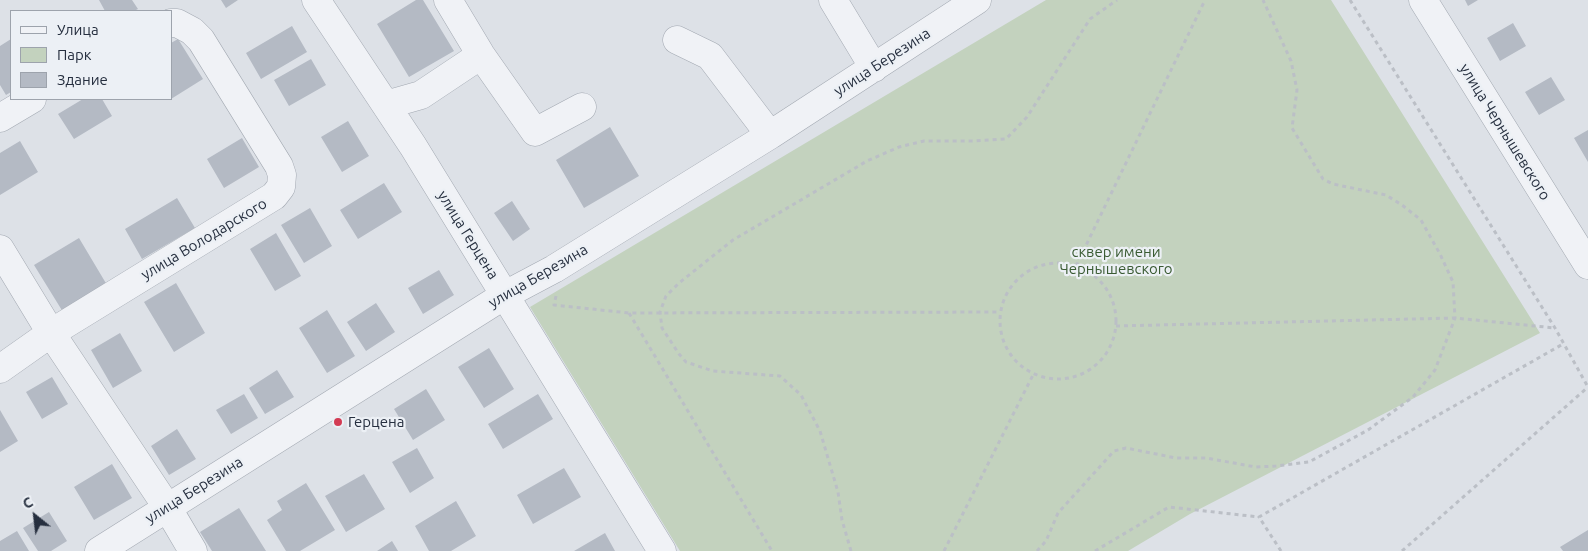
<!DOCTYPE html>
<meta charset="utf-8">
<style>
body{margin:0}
#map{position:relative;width:1588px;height:551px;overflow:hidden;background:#dde1e7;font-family:Ubuntu,sans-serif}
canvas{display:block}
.legend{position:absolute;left:10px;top:10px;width:162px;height:90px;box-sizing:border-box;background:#ecf0f5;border:1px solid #9da3ac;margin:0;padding:6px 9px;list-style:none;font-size:15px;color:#262f3f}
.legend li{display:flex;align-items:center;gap:10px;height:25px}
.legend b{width:25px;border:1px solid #9da3ac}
.north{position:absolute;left:10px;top:491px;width:50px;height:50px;-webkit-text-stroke:4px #ecf0f5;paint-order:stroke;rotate:331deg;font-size:14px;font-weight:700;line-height:20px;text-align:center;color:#262f3f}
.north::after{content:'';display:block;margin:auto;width:18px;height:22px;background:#262f3f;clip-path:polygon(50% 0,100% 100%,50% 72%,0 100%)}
</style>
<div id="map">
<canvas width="1588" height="551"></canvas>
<ul class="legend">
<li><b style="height:6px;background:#f0f2f6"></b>Улица</li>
<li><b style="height:14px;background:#c3d2be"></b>Парк</li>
<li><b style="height:14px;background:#b4bac4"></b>Здание</li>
</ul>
<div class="north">С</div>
</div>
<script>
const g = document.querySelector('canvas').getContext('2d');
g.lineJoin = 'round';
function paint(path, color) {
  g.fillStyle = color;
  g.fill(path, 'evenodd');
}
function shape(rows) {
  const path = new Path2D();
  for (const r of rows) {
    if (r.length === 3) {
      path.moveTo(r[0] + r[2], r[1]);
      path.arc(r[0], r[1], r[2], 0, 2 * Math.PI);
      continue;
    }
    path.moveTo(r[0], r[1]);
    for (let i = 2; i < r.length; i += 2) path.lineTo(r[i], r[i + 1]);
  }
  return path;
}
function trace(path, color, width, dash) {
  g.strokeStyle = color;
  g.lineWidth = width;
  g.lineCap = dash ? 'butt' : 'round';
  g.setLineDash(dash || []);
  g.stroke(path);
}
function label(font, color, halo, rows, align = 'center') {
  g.font = font + ' Ubuntu,sans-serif';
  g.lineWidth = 4.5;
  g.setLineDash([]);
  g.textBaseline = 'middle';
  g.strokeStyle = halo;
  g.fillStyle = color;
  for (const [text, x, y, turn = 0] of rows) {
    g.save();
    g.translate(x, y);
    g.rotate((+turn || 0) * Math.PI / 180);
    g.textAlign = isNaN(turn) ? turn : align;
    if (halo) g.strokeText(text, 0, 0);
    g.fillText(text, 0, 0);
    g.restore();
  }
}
paint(shape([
 [1046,0,1331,0,1540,333,1190,514,1128,551,680,551,530,307]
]), '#c3d2be');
paint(shape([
 [99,0,132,0,138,9,134,11,105,11],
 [221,0,238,0,226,8],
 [416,0,423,0,454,51,409,77,377,24],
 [1465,0,1478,0,1468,6],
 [1513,23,1526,46,1500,61,1487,38],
 [292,26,307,52,261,79,246,53],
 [11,39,11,92,6,95,0,85,0,46],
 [178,39,203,79,171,99,171,43],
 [311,59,326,85,289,106,274,80],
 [1551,77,1565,100,1539,115,1525,92],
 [83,99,102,99,112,116,74,139,58,114],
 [348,121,369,156,342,172,321,137],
 [610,127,639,176,584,208,556,160],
 [1588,130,1588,162,1574,138],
 [242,138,259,167,224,188,207,159],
 [20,141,38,172,0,195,0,153],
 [384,183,402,212,358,239,340,210],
 [177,198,195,228,142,259,125,229],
 [512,201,530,229,513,241,494,213],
 [310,208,332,246,304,263,281,225],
 [276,233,301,276,275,291,250,249],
 [79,238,107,285,63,312,34,265],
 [439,270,454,295,423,314,408,288],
 [176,283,205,333,174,352,144,302],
 [376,303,395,332,366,351,347,322],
 [327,310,355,356,327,373,299,328],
 [120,333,142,371,113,388,91,350],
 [489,348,514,389,484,408,458,367],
 [277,370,294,397,265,414,249,388],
 [52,377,68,404,42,419,26,392],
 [426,389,445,420,413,440,394,409],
 [244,394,258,418,231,434,216,410],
 [538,394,553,419,503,449,488,424],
 [0,410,18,441,0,452],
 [177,429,196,459,169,475,151,446],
 [417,448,434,478,410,493,392,462],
 [112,464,132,498,94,520,74,487],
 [564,468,581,497,533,524,517,495],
 [364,474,385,509,346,532,325,496],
 [306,483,335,530,300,551,286,551,267,520,282,510,277,501],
 [456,501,476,536,451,551,429,551,415,526],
 [239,508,266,551,212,551,200,532],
 [49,512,67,541,51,551,38,551,23,528],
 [1588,530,1588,551,1563,551,1560,547],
 [17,531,29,551,0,551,0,541],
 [605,533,615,551,574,551],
 [392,541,398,551,377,551]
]), '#b4bac4');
const minor = shape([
 [316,0,413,146,662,551],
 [448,0,481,55,535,132,582,107],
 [833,0,874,68],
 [1423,0,1588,265],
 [677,40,710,56,770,135],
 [386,105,421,95,481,55],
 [0,118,32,99],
 [0,249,51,333,167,507,193,551],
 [0,369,51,333,274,196,281,187,282,175,279,166,201,40,192,31,177,23,171,23],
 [99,551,505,295,554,269,770,135,977,0]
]);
trace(minor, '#a2a8b1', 29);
trace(shape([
 [1350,0,1555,328,1588,387],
 [1058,321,58],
 [1076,266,1205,0],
 [556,296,554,305,629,313,999,312],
 [629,313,772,551],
 [1116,326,1455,318,1555,328],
 [851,551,842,520,838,492,820,431,801,395,780,376,713,371,686,362,679,354,662,328,660,312,666,296,679,283,733,240,867,161,899,147,924,141,973,141,1006,139,1027,117,1090,19,1117,0],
 [944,551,1033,375],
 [1037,551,1046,541,1058,513,1114,451,1126,448,1176,458,1206,458,1256,467,1276,466,1309,462,1368,430,1413,397,1435,370,1455,318,1453,282,1440,254,1421,220,1402,205,1386,195,1333,184,1323,179,1292,128,1297,90,1291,61,1263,0],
 [1095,551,1169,507,1259,517],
 [1281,551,1259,517,1563,344],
 [1402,551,1588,387]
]), '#bbbfc6', 3, [4, 4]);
trace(minor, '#f0f2f6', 28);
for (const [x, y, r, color] of [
 [338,422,5,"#d33b53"]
]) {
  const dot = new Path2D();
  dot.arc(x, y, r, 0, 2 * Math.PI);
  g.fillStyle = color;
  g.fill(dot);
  trace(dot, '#ecf0f5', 2);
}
label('15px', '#262f3f', '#ecf0f5', [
 ["улица Березина",882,62,-33],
 ["улица Чернышевского",1505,132,58],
 ["улица Герцена",468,235,58],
 ["улица Володарского",204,239,-31],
 ["улица Березина",538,276,-30],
 ["улица Березина",194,490,-32]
]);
label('15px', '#3a5b33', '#ecf0f5', [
 ["сквер имени",1116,252],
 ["Чернышевского",1116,269]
]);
label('15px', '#262f3f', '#ecf0f5', [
 ["Герцена",348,422]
], 'left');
</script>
